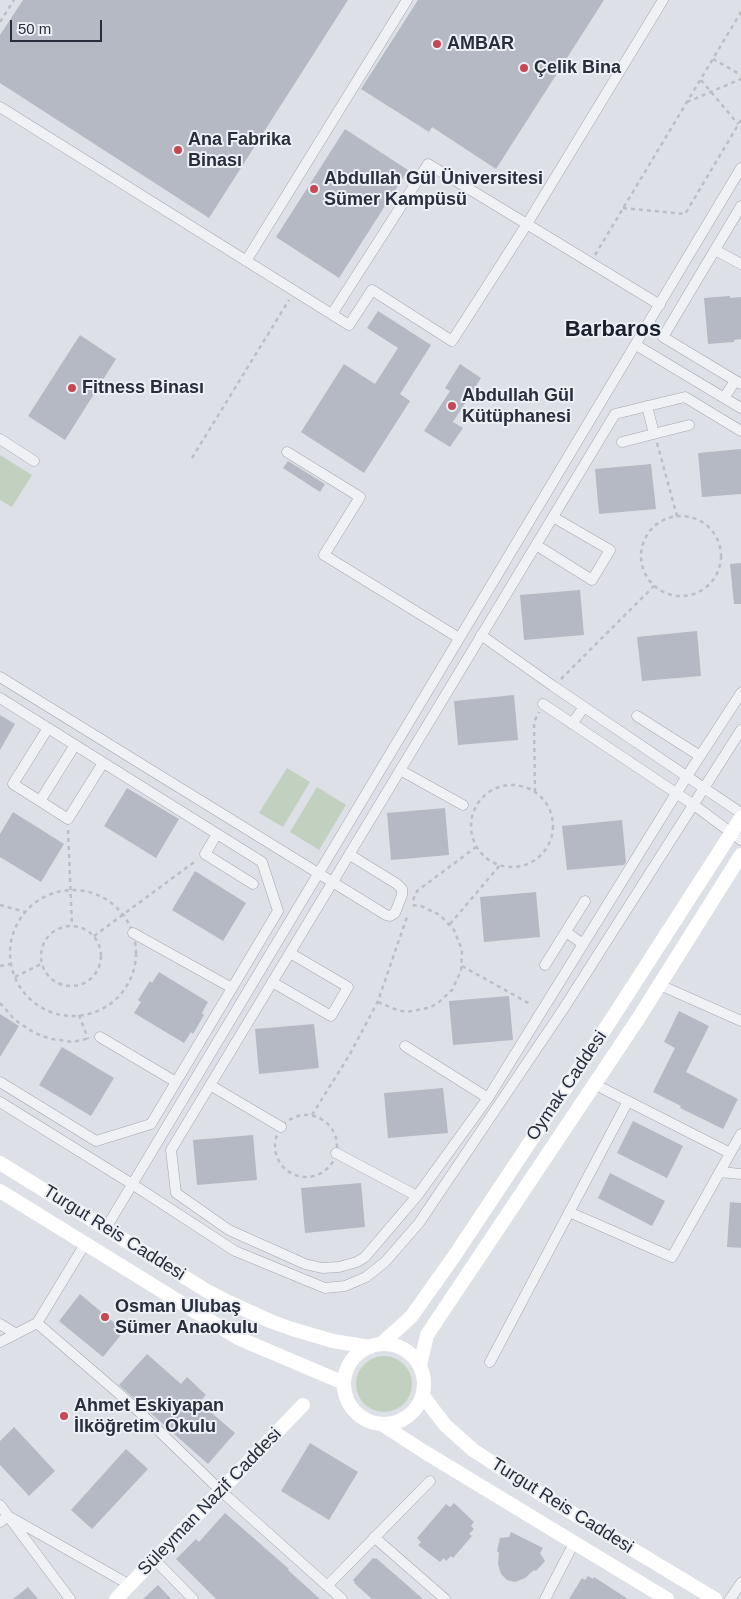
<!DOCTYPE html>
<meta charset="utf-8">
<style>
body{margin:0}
#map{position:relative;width:741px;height:1599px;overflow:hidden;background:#dde0e6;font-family:Helvetica,sans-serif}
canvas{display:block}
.scale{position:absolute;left:10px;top:20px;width:92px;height:22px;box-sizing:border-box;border:2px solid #282e3c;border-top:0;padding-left:6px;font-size:15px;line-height:18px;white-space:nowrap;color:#282e3c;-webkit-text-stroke:4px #eceff4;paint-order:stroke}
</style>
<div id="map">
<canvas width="741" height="1599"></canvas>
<div class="scale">50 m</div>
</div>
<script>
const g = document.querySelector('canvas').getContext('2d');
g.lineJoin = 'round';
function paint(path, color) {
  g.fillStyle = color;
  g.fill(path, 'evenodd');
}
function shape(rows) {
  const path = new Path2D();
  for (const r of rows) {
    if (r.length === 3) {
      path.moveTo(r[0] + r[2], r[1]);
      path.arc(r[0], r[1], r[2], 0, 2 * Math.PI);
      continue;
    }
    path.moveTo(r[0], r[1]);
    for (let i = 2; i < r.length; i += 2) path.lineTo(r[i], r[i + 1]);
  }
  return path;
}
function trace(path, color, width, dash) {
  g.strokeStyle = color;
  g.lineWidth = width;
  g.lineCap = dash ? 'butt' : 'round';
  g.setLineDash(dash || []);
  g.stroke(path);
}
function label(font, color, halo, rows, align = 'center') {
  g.font = font + ' Helvetica,sans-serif';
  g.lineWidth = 4;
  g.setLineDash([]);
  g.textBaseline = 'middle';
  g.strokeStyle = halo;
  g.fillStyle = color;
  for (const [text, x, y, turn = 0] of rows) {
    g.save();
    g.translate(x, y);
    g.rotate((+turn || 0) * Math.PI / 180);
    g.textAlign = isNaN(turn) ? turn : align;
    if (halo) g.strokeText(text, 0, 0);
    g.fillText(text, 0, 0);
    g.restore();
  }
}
paint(shape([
 [0,455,32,475,12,507,0,500],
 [287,768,310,782,283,827,259,813],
 [317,787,346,805,319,850,290,832],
 [384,1384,28]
]), '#c2d0bf');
paint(shape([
 [23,0,348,0,209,218,0,83,0,35],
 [418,0,604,0,496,169,432,127,429,132,361,89],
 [345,129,408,170,339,278,276,237],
 [730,296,730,298,741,297,741,339,734,340,734,342,708,344,704,298],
 [378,311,431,345,400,394,410,401,364,473,301,432,344,364,375,384,398,348,367,328],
 [80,335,116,359,65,440,28,416],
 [460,364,481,378,453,422,463,428,450,447,424,431,450,391,445,388],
 [741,449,741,494,702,497,698,453],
 [288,461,325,484,320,492,283,468],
 [651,464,656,509,599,514,595,469],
 [741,563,741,604,734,604,730,564],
 [580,590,584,635,524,640,520,595],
 [697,631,701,676,642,681,637,637],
 [514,695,518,740,458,745,454,701],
 [0,715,15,724,0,750],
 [127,788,179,819,156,858,104,826],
 [445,808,449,855,391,860,387,813],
 [13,812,64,844,41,882,0,857,0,834],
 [622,820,626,862,624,865,567,870,562,826],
 [195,871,246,903,223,941,172,910],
 [536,892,540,937,484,942,480,897],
 [159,972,208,1002,202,1013,204,1015,193,1034,191,1032,184,1043,134,1013,141,1002,138,1000,150,981,152,983],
 [509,996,513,1040,453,1045,449,1001],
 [679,1011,709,1026,686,1072,738,1099,723,1129,680,1108,681,1106,653,1092,675,1048,664,1042],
 [0,1014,19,1026,0,1057],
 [314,1024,319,1068,259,1074,255,1029],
 [62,1047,114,1078,91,1116,39,1085],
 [443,1088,448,1133,388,1138,384,1093],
 [633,1121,683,1146,667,1178,617,1153],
 [253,1135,257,1180,197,1185,193,1140],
 [610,1173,665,1201,652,1226,598,1198],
 [361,1183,365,1227,305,1233,301,1188],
 [730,1202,741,1203,741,1248,727,1247],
 [80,1294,124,1331,103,1357,59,1321],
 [147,1354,181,1384,187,1377,206,1395,199,1402,235,1433,208,1464,119,1385],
 [14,1427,55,1471,29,1496,0,1465,0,1441],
 [310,1443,358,1472,329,1520,281,1491],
 [126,1449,148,1469,92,1529,71,1510],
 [454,1503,474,1522,471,1526,474,1529,469,1534,472,1536,453,1558,451,1556,446,1561,444,1558,440,1562,418,1545,421,1542,417,1538,446,1504,450,1507],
 [225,1513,289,1569,288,1570,320,1599,216,1599,176,1559,196,1539,199,1542],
 [511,1532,543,1548,540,1553,545,1561,536,1571,534,1570,525,1578,515,1582,507,1580,501,1574,498,1564,499,1553,497,1551,500,1538,509,1537],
 [373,1558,375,1559,376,1558,423,1599,372,1599,354,1583,355,1582,353,1580],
 [588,1576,593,1579,594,1577,628,1599,569,1599,582,1578,585,1580],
 [158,1585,171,1599,143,1599],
 [28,1587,38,1599,13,1599]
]), '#b5b9c3');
const street = shape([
 [0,107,349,325,372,290,452,341,527,224,663,0],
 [741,206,663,337,741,384],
 [715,250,741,264],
 [246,261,407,0],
 [332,314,428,164,660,305],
 [636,345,741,408],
 [724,398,735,381],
 [647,406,654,434],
 [741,431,685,397,615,414,171,1150,176,1193,229,1230,305,1264,322,1268,339,1267,357,1262,365,1257,417,1196,488,1098,687,776,741,693],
 [0,439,34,461],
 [622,442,689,425],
 [287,452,360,497,324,555,459,638],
 [536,545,592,580,610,550,553,517],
 [481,635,553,686,741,813],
 [0,677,386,915,390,916,395,913,402,895,402,889,397,884,350,855],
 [0,698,262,862,278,911,151,1124,96,1141,0,1082],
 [543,704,694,805,741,840],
 [637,716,700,756],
 [572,724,584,707],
 [48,728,13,784,40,801,68,819,103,763],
 [400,770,463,805],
 [40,801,75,745],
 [217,834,205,854,253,884],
 [566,932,583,944],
 [133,933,232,988],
 [545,965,585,901],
 [272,982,331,1016,348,987,290,953],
 [660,985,741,1021],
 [100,1037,176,1082],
 [405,1046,488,1098],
 [594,1084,730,1153],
 [210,1085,281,1127],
 [0,1102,132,1184,235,1251,325,1288,345,1286,366,1277,385,1262,419,1223,564,1008,741,730],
 [336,1153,417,1196],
 [720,1172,741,1174],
 [569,1212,672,1257,741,1134],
 [106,1228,741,168],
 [85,1244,37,1323,131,1404,221,1491,342,1599],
 [0,1324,16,1334],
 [0,1342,37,1323],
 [490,1362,628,1101],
 [0,1505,8,1516,0,1522],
 [374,1537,445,1599],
 [155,1560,193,1599],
 [327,1586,430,1481],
 [70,1599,8,1516,130,1585],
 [545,1599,574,1543],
 [730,1599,741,1583]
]);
trace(street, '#a3a7b0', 11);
trace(shape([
 [0,22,14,0],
 [713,59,741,75],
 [701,80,738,124],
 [687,102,741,79],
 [623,208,685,214,741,120],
 [595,255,741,12],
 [657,443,677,516],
 [192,458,289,300],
 [681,556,40],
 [561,679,654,586],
 [512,826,41],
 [535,792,534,722,539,712],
 [68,830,72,926],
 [73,953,63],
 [413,900,417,891,476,847],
 [0,905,25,912],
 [450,924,500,865],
 [71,956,30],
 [94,936,197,860],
 [0,966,11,964],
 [462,966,532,1005],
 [15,977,41,964],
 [378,1002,397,1010,407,1012,428,1008,437,1004,452,990,461,971,462,950,454,930,440,915,421,906,411,905],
 [0,1003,15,1020,33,1032,42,1036,52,1039,73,1042,90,1038],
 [79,1015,88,1039],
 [312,1115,350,1054,378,1001,408,914],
 [306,1146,31]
]), '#bcbec5', 2.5, [4, 4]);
trace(street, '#f0f1f5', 10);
trace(shape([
 [0,1163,207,1291,228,1302,270,1321,292,1329,333,1341,370,1347],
 [0,1191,238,1338,344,1383],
 [384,1384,40],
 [381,1344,411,1317,455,1255,611,1020,741,818],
 [420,1365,427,1335,638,1019,741,855],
 [423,1396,445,1425,473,1450,539,1493,715,1599],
 [383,1425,423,1451,667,1599],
 [116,1599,303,1405]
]), '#fff', 14);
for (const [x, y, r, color] of [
 [437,44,5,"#c54853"],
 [524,68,5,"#c54853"],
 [178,150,5,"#c54853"],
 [314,189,5,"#c54853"],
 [72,388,5,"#c54853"],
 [452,406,5,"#c54853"],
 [105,1317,5,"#c54853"],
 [64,1416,5,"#c54853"]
]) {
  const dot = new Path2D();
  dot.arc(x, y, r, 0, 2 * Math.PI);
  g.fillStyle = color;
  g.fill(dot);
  trace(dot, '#eceff4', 2);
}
label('bold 18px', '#282e3c', '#eceff4', [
 ["AMBAR",447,44],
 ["Çelik Bina",534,68],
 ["Ana Fabrika",188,140],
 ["Binası",188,161],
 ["Abdullah Gül Üniversitesi",324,179],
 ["Sümer Kampüsü",324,200],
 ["Fitness Binası",82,388],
 ["Abdullah Gül",462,396],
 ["Kütüphanesi",462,417],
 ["Osman Ulubaş",115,1307],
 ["Sümer Anaokulu",115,1328],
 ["Ahmet Eskiyapan",74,1406],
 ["İlköğretim Okulu",74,1427]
], 'left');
label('18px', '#282e3c', '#eceff4', [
 ["Oymak Caddesi",567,1086,-56],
 ["Turgut Reis Caddesi",114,1233,32],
 ["Süleyman Nazif Caddesi",210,1502,-46],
 ["Turgut Reis Caddesi",562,1506,32]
]);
label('bold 22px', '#1a1f2c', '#eceff4', [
 ["Barbaros",613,330]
]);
</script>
